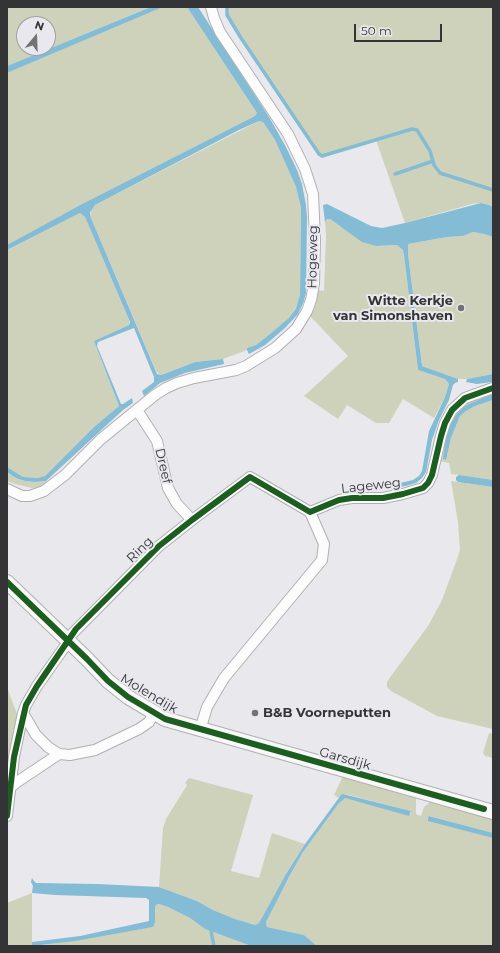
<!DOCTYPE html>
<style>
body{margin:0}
#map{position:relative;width:500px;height:953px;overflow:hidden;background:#e9e9ed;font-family:Montserrat,sans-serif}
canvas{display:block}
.frame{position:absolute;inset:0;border:8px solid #343436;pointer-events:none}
.north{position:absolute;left:16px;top:16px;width:40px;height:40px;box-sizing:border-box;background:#e8e8ee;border:1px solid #a0a0a4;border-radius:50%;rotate:19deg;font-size:11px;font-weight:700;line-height:16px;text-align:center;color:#343436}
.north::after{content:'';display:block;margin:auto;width:14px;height:18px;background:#737376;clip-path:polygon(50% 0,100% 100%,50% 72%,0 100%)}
.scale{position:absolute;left:354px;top:24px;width:88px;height:18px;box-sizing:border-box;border:2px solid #343436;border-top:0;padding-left:5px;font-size:12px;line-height:14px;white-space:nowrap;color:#343436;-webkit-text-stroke:3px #e8e8ee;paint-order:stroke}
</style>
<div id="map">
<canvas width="500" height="953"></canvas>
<div class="frame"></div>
<div class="north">N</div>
<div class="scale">50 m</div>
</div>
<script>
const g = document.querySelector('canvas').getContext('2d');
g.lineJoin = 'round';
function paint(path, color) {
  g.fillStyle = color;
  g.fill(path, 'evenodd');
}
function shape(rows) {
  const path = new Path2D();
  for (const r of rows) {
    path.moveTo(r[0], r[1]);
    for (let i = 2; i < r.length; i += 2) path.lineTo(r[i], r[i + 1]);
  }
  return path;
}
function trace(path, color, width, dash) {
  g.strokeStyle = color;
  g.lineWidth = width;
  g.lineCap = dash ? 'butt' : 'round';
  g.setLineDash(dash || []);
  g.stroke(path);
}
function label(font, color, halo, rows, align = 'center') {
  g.font = font + ' Montserrat,sans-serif';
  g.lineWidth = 4;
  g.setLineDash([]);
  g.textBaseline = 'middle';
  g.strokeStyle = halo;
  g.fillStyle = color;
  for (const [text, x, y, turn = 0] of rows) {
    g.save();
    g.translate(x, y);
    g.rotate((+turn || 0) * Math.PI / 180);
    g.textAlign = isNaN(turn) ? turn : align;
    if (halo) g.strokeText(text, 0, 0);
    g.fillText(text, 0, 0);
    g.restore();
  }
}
paint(shape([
 [7,7,151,7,7,66],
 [24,24,48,24,48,48,24,48],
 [163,7,187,7,257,113,255,116,82,204,7,245,7,73],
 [227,7,493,7,493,207,489,205,481,203,472,204,405,223,376,140,322,156,319,154,241,38,227,15],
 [259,121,263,122,275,140,296,187,301,208,300,295,299,302,289,318,283,324,256,345,247,348,247,350,223,359,195,362,160,375,156,371,91,218,91,209,95,205],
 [80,213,85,217,129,320,129,325,94,341,119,406,94,427,45,476,37,478,23,477,7,467,7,250],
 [327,219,330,219,339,226,376,246,397,245,403,250,404,255,418,370,445,379,449,384,445,397,434,418,403,399,389,423,376,423,347,405,338,419,304,396,348,356,309,315,316,290,324,291,326,235,325,222],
 [473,232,484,234,493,237,493,374,467,379,458,379,422,366,408,254,408,244,447,237,463,236],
 [493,390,493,394,461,409,443,459,446,460,451,438,460,416,466,411,475,406,493,400,493,480,451,474,449,463,438,461,452,416,462,405],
 [7,472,16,478,25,481,35,482,46,481,48,484,42,487,32,488,15,484,7,481],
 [451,481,493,487,493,729,437,716,391,691,387,687,387,682,391,676,428,626,442,600,456,562,460,550,458,522],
 [7,687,18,717,7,788],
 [489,733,493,734,493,758,485,756,483,753],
 [345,776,414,796,416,799,416,814,421,816,424,807,430,802,434,802,493,819,493,833,430,816,428,820,493,838,493,946,317,946,304,935,267,927,266,922,267,918,303,852,342,799,345,798,411,814,411,811,349,795,343,794,339,798,334,795,342,778],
 [189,778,253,795,231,871,259,878,272,833,305,844,286,874,259,923,255,925,235,919,213,910,197,901,159,887,163,828,166,819,187,785,185,783],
 [32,893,32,946,7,946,7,903],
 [159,904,168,907,190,918,205,929,251,946,38,946,153,927,155,923,155,908,156,905]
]), '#ced2ba');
paint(shape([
 [151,7,163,7,7,73,7,66],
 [187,7,198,7,269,117,286,147,297,170,302,184,306,205,307,218,306,293,304,301,298,314,285,328,265,345,249,354,247,350,247,348,256,345,270,334,289,318,296,308,300,295,301,208,296,187,275,140,263,122,259,121,239,130,95,205,90,212,91,218,157,374,161,375,195,362,223,359,224,364,185,373,160,383,144,396,142,391,154,382,154,377,134,328,98,342,97,346,121,404,123,404,132,398,133,403,123,410,46,481,35,482,25,481,16,478,7,472,7,467,23,477,37,478,45,476,94,427,119,406,94,341,129,325,130,322,85,217,80,213,72,217,7,250,7,245,82,204,255,116,257,113],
 [481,203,489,205,493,207,493,237,484,234,473,232,463,236,447,237,408,244,408,254,422,366,458,379,458,382,455,383,453,385,449,400,439,420,432,440,426,472,422,478,416,483,406,486,387,489,387,486,413,480,419,476,422,471,429,431,445,397,449,384,445,379,418,370,404,255,403,250,397,245,376,246,362,242,330,219,327,219,325,222,323,205,327,204,371,226,382,228,405,223],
 [493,374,492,382,477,384,466,382,467,379],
 [493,394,493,400,475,406,466,411,460,416,451,438,446,460,443,459,446,439,450,425,456,415,461,409,469,404],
 [459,475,493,480,493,487,458,482,456,480,456,477],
 [343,794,411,811,409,816,345,798,339,803,303,852,289,877,266,922,267,927,304,935,317,946,251,946,205,929,190,918,168,907,159,904,156,905,155,908,155,923,153,927,75,941,32,946,32,942,80,936,149,921,149,900,146,898,55,895,32,893,33,886,31,882,32,878,34,881,36,883,98,884,159,887,197,901,213,910,235,919,255,925,259,923,286,874,305,844,341,795],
 [429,816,493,833,493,838,428,821,428,818]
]), '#83bcd4');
trace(shape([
 [227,7,227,15,241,38,319,154,322,156,412,129,417,130,430,151,434,165,440,173,493,190],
 [395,174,433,161],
 [211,931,214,946]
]), '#83bcd4', 3.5);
const minor = shape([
 [137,410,157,441,168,488,177,504,192,520],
 [7,489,22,496,30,496,44,491,65,475,101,439,155,395,166,388,177,383,194,378,236,370,246,366,275,348,296,329,307,311,311,300,314,284,315,240,313,194,305,169,288,134,220,32,214,18,211,7],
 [310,512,339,500,352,498,383,498,403,494,423,488,428,483,432,475,441,436,445,423,452,410,465,398,493,388],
 [23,713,36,735,48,747,59,754,70,755,95,750,139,729,149,722,154,713],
 [9,789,17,782,59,754],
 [7,816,14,757,23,713,26,705,37,686,68,642,71,635,159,546,192,520,250,477,310,512,324,544,322,560,224,678,207,707,200,730]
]);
const secondary = shape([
 [7,582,87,659,108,681,128,697,165,719,493,812]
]);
trace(minor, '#b0b0b3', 12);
trace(secondary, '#b0b0b3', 16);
trace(minor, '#fcfcfc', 10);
trace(secondary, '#f9f7f7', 14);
trace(shape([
 [7,582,87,659,108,681,128,697,165,719,484,809],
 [7,816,14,757,26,705,37,686,76,629,159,546,192,520,250,477,310,512,339,500,352,498,383,498,403,494,423,488,428,483,432,475,441,436,445,423,452,410,465,398,493,388]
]), '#1b5e20', 6);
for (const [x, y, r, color] of [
 [461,308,4,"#737376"],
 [255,713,4,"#737376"]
]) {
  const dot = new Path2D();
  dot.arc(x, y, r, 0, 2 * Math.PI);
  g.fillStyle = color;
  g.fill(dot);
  trace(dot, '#e8e8ee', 1.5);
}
label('13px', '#343436', '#e8e8ee', [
 ["Hogeweg",313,257,-89],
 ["Dreef",163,466,77],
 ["Lageweg",371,486,-6],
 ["Ring",140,550,-44],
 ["Molendijk",149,694,31],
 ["Garsdijk",345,759,16]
]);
label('bold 13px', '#343436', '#e8e8ee', [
 ["Witte Kerkje",453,301],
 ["van Simonshaven",453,316],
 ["B&B Voorneputten",263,713,"left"]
], 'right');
</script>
